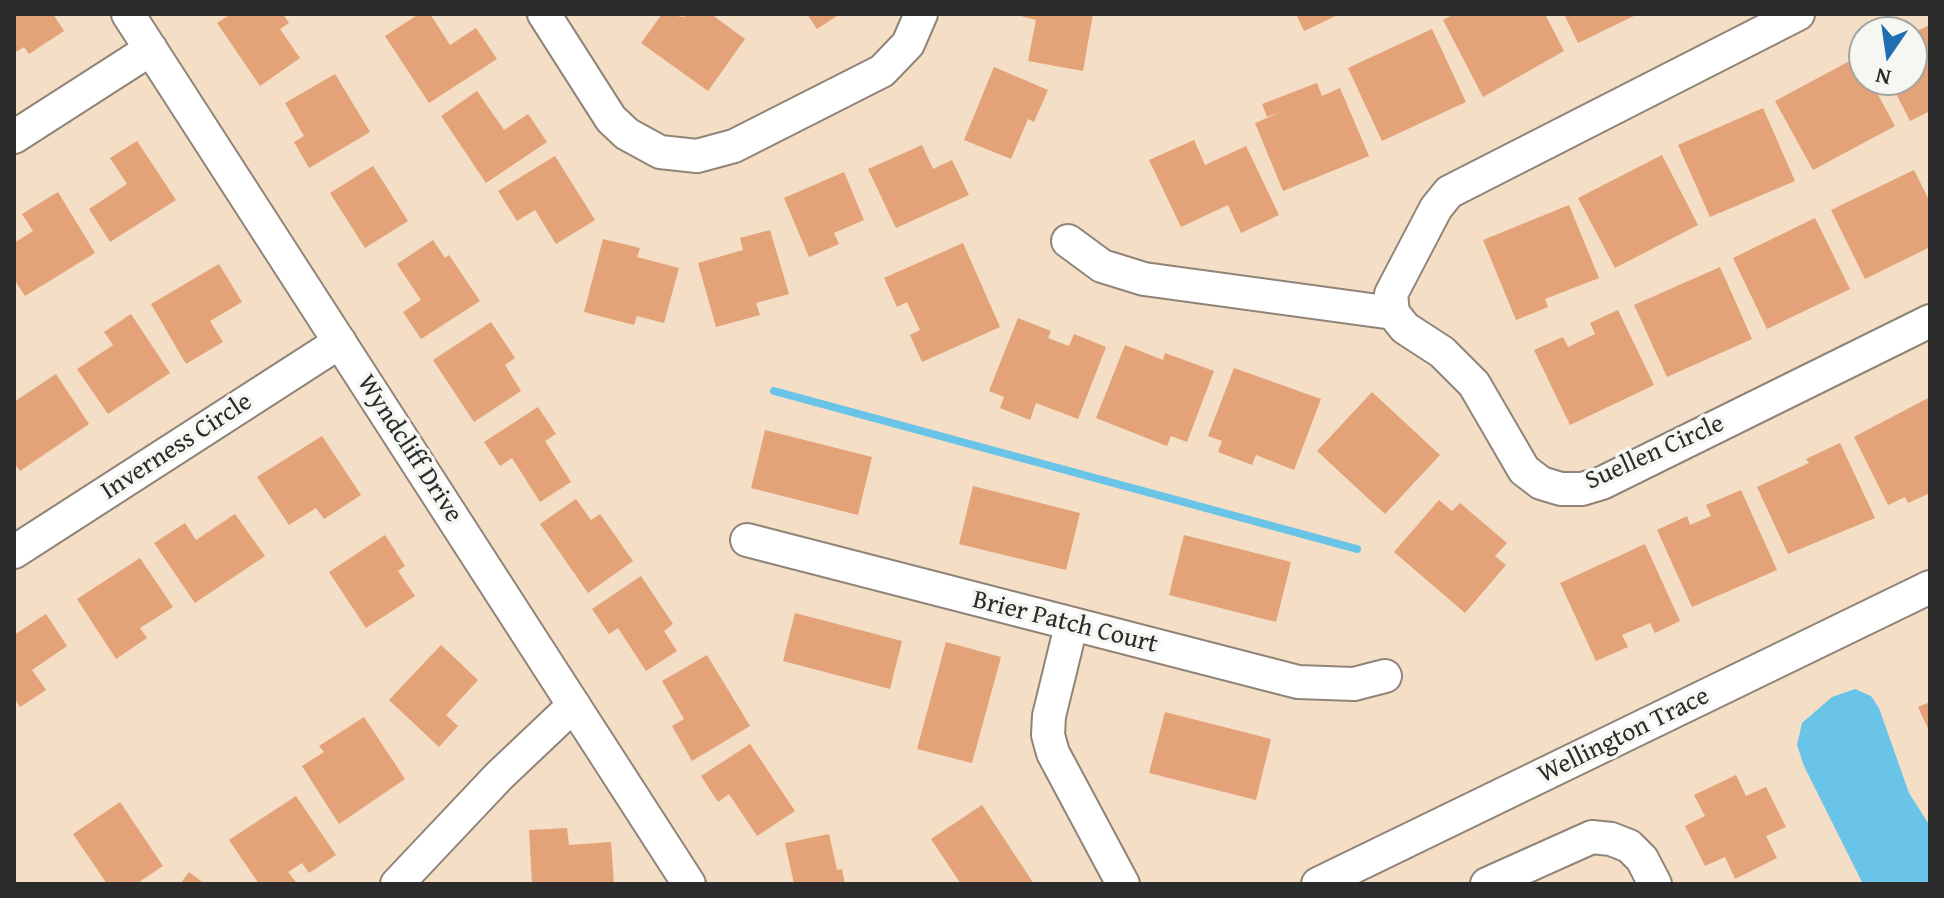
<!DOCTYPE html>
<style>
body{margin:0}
#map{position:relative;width:1944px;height:898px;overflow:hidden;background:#f4dec5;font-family:"Gentium Book Plus",serif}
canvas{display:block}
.frame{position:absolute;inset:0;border:16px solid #2b2b2b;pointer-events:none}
.north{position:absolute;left:1848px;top:16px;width:80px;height:80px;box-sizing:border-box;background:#f6f6f2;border:2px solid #a5a5a2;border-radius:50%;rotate:193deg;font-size:22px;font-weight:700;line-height:32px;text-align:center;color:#2b2b2b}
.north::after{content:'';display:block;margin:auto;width:28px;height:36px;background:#1f6fb2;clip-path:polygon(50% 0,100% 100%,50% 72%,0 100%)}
</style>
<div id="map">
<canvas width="1944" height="898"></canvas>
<div class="frame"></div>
<div class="north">N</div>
</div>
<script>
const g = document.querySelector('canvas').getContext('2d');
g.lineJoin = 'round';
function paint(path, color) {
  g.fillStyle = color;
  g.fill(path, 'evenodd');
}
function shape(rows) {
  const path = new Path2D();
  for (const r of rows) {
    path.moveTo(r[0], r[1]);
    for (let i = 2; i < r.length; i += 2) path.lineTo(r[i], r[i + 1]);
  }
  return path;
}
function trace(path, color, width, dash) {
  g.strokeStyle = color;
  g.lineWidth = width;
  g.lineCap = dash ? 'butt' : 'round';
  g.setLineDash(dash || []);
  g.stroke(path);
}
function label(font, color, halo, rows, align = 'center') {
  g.font = font + ' "Gentium Book Plus",serif';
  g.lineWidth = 7;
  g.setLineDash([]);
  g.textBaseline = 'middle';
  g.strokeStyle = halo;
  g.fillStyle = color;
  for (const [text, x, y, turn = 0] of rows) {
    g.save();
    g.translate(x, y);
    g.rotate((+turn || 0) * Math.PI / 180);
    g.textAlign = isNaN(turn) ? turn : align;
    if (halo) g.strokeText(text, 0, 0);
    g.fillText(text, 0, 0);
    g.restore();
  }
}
paint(shape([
 [1855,689,1871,696,1879,708,1909,793,1930,826,1930,884,1863,884,1804,766,1797,745,1802,723,1832,697]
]), '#6ac4e7');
trace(shape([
 [774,391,1357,549]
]), '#6ac4e7', 8);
paint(shape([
 [14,14,53,14,64,31,29,54,24,47,14,53],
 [231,14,283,14,289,23,280,29,300,58,260,86,217,23],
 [419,14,430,14,450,45,476,28,497,59,429,103,385,36],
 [662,14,684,17,686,14,711,14,745,39,708,91,641,43],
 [807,14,840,14,817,29],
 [1013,14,1093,14,1083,71,1028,61,1036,20],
 [1296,14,1340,14,1304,31],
 [1454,14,1545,14,1564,51,1483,97,1443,20],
 [1564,14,1638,14,1578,43],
 [1930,25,1930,111,1910,121,1889,80,1912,80,1912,33],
 [1432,29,1466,102,1382,141,1348,68],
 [1857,57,1864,70,1864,80,1870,80,1895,126,1813,170,1775,101],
 [994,67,1048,90,1034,122,1028,119,1011,159,964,140],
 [335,74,370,132,309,168,294,142,304,136,285,103],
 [1317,83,1322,96,1340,88,1369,156,1283,191,1255,123,1281,112,1267,117,1262,104],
 [477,91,504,130,528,114,547,142,486,183,441,116],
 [1763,108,1795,181,1710,217,1678,145],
 [1194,140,1205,165,1246,146,1279,215,1241,233,1228,205,1181,227,1149,160],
 [137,141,176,200,110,242,89,209,127,184,110,158],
 [922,145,933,169,952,160,969,195,896,228,868,169],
 [1662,155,1698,225,1615,268,1578,198],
 [555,156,595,220,556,244,535,210,517,221,498,191],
 [373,166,408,221,365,248,330,193],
 [1914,170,1930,202,1930,247,1865,279,1831,210],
 [844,172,864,220,834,233,839,244,809,257,784,198],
 [58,192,95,253,25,296,14,279,14,243,33,231,22,214],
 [1569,205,1599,278,1545,299,1548,307,1516,320,1483,240],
 [1815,218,1850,289,1767,329,1733,258],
 [770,230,789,294,756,303,760,315,716,327,698,263,743,250,740,238],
 [603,239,640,248,637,257,679,268,664,323,637,316,634,325,584,312],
 [433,240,445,258,449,255,480,301,421,339,403,312,421,300,397,264],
 [963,243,1000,327,922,362,910,335,920,330,907,302,897,307,884,278],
 [219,264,242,302,210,321,223,342,186,364,151,304],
 [1720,267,1752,339,1667,377,1634,305],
 [1618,310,1654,385,1570,425,1534,350,1563,337,1568,347,1595,334,1590,323],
 [131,314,170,373,108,414,77,369,113,345,104,332],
 [1018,318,1051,331,1048,338,1069,346,1074,334,1106,347,1078,419,1036,403,1030,420,1000,408,1004,397,989,391],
 [491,322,515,358,505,365,521,391,474,422,433,360],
 [1125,345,1163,360,1165,353,1214,371,1187,442,1171,436,1167,446,1096,418],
 [1234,368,1321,399,1294,470,1256,455,1252,465,1218,452,1222,441,1208,436],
 [56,374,89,424,20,471,14,463,14,402],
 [1372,392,1440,455,1385,514,1317,451],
 [1930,397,1930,493,1908,503,1905,497,1888,505,1854,437],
 [538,407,556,434,545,441,571,482,540,502,512,458,500,466,484,442],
 [765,430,872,457,858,515,751,488],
 [322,436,361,495,324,519,316,508,289,525,257,477],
 [1840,443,1875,518,1788,554,1757,487,1809,463,1806,459],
 [973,486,1080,513,1066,570,959,544],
 [1741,490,1777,570,1692,607,1657,530,1687,516,1690,525,1711,516,1706,505],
 [576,499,591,520,600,514,633,561,588,593,540,524],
 [1439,500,1452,511,1460,503,1507,543,1495,556,1506,565,1465,613,1394,552],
 [235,514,265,556,195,603,154,543,185,523,196,540],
 [385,535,405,566,398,571,415,596,366,628,329,572],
 [1184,535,1291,562,1276,622,1169,595],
 [1645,544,1680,621,1655,633,1650,623,1622,635,1628,647,1596,661,1560,583],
 [140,558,173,607,140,628,147,638,116,659,77,599],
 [641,576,673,624,664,631,677,651,646,671,618,628,609,634,592,609],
 [795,613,902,641,890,689,783,661],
 [46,614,67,646,32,670,46,690,20,707,14,698,14,635],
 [946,642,1001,657,972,763,917,749],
 [441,645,478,680,446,715,458,726,439,747,389,700],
 [707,655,750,726,692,761,672,726,684,719,662,681],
 [1930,702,1930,733,1918,707],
 [1165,712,1271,739,1256,800,1149,773],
 [364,717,405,779,339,824,302,766,324,752,319,746],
 [750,744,795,811,757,836,729,794,718,802,701,776],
 [1736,775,1746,796,1766,787,1786,827,1766,836,1777,858,1735,879,1725,857,1705,866,1685,826,1705,816,1694,795],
 [296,796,336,855,309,873,302,863,288,872,296,882,293,884,259,884,229,840],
 [120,802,163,866,136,884,107,884,73,834],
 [982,805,1034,884,961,884,931,839],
 [567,828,569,845,611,842,614,884,532,884,529,830],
 [829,834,837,870,842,869,845,884,794,884,785,843],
 [189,872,205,884,180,884]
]), '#e3a277');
const minor = shape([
 [128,14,689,884],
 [544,14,611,119,627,134,660,152,697,156,734,146,882,71,908,44,921,14],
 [1798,14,1449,192,1436,208,1391,294,1393,313,1405,328,1442,352,1474,384,1524,470,1541,483,1561,489,1582,489,1602,483,1930,321],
 [14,137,151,49],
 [1068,241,1102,266,1144,279,1393,313],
 [747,540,1298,682,1354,684,1385,676],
 [14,552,340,342],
 [1071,626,1049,716,1048,735,1053,753,1123,884],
 [397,884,499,776,574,705],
 [1318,884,1930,587],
 [1487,884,1592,837,1611,839,1629,846,1642,859,1655,884]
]);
trace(minor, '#908478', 36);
trace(minor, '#fff', 32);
label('26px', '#2b2b2b', '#f6f6f2', [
 ["Inverness Circle",177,447,-33],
 ["Wyndcliff Drive",409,449,57],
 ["Suellen Circle",1655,453,-24],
 ["Brier Patch Court",1065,623,14],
 ["Wellington Trace",1624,736,-26]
]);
</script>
